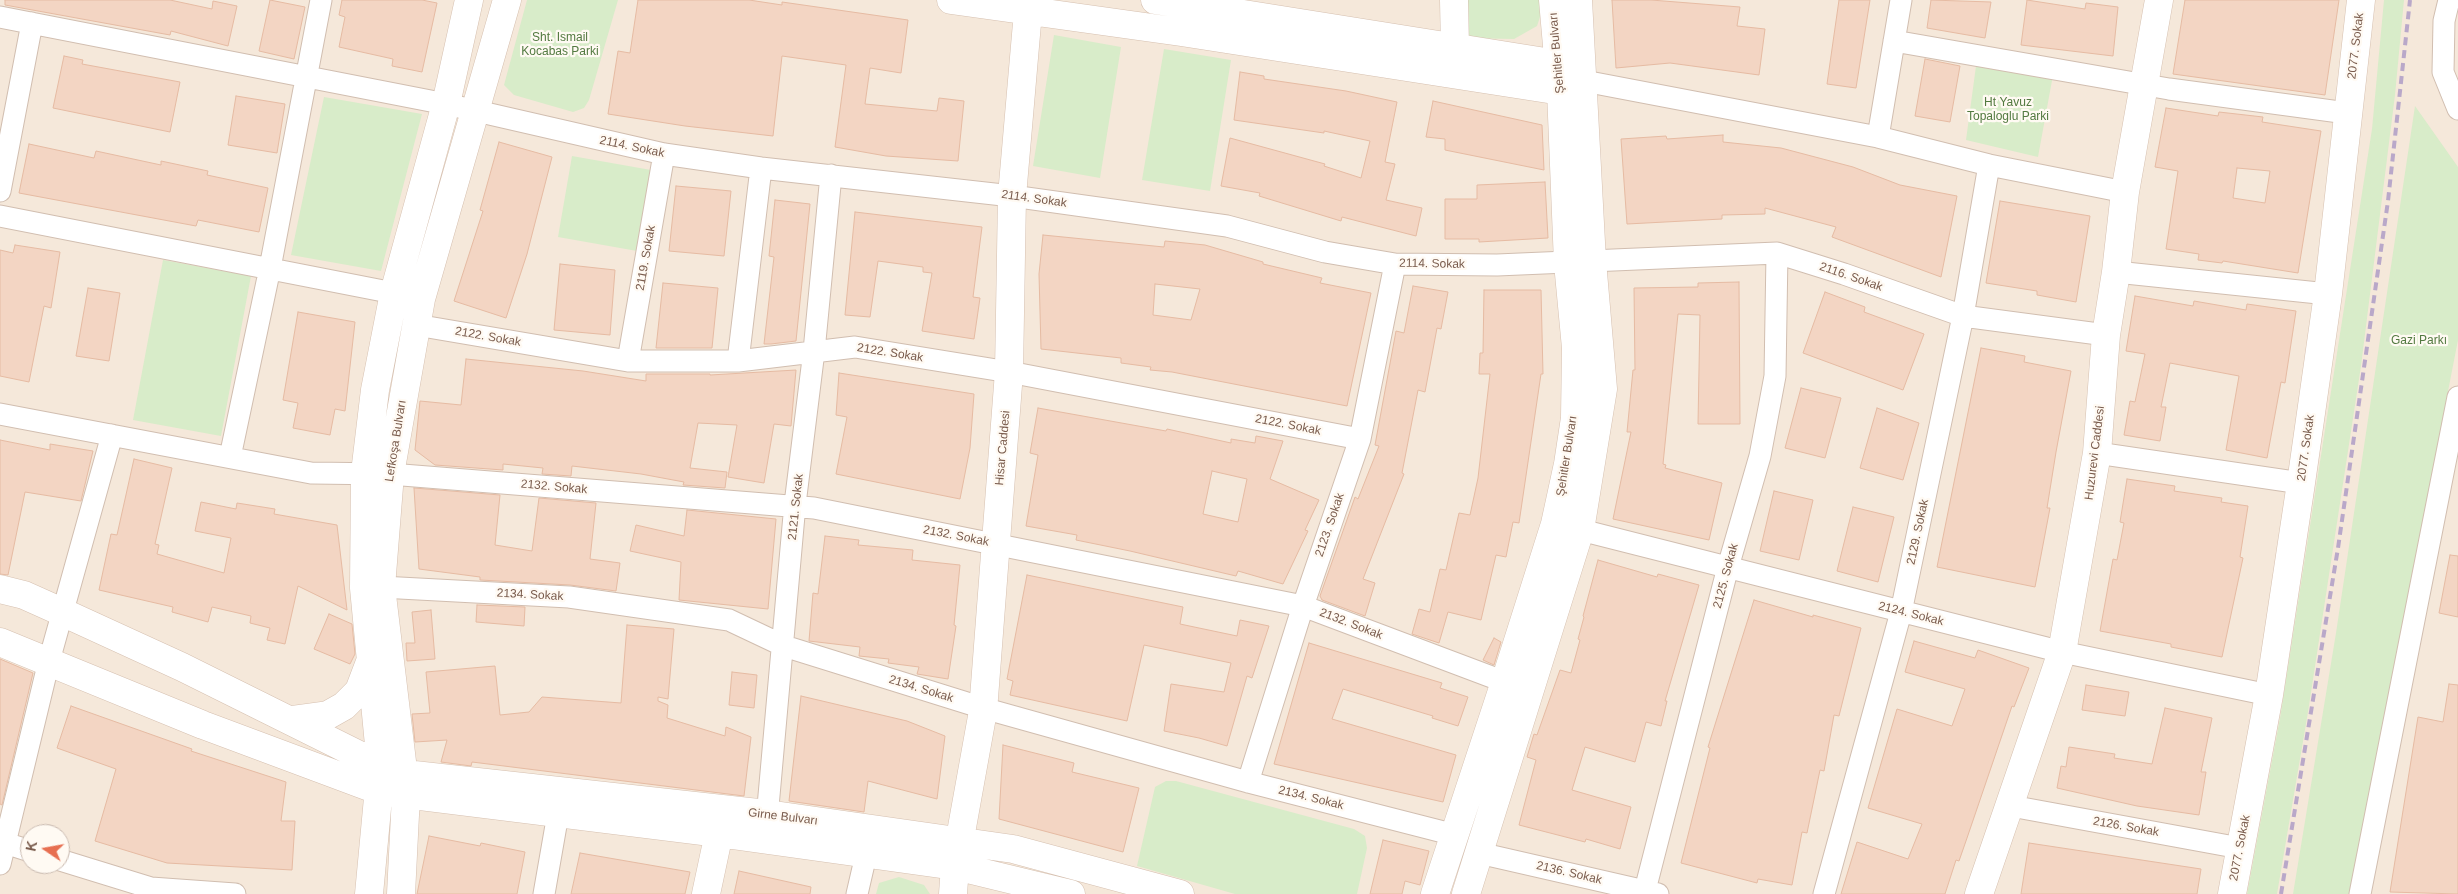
<!DOCTYPE html>
<meta charset="utf-8">
<style>
body{margin:0}
#map{position:relative;width:2458px;height:894px;overflow:hidden;background:#fdf6ec;font-family:Helvetica,sans-serif}
canvas{display:block}
.north{position:absolute;left:20px;top:824px;width:50px;height:50px;box-sizing:border-box;background:#fffaf3;border:1px solid #cabbb1;border-radius:50%;rotate:282deg;font-size:14px;font-weight:700;line-height:20px;text-align:center;color:#7a5c4d}
.north::after{content:'';display:block;margin:auto;width:18px;height:22px;background:#e76f51;clip-path:polygon(50% 0,100% 100%,50% 72%,0 100%)}
</style>
<div id="map">
<canvas width="2458" height="894"></canvas>
<div class="north">K</div>
</div>
<script>
const g = document.querySelector('canvas').getContext('2d');
g.lineJoin = 'round';
function paint(path, color) {
  g.fillStyle = color;
  g.fill(path, 'evenodd');
}
function shape(rows) {
  const path = new Path2D();
  for (const r of rows) {
    path.moveTo(r[0], r[1]);
    for (let i = 2; i < r.length; i += 2) path.lineTo(r[i], r[i + 1]);
  }
  return path;
}
function trace(path, color, width, dash) {
  g.strokeStyle = color;
  g.lineWidth = width;
  g.lineCap = dash ? 'butt' : 'round';
  g.setLineDash(dash || []);
  g.stroke(path);
}
function label(font, color, halo, rows, align = 'center') {
  g.font = font + ' Helvetica,sans-serif';
  g.lineWidth = 4.5;
  g.setLineDash([]);
  g.textBaseline = 'middle';
  g.strokeStyle = halo;
  g.fillStyle = color;
  for (const [text, x, y, turn = 0] of rows) {
    g.save();
    g.translate(x, y);
    g.rotate((+turn || 0) * Math.PI / 180);
    g.textAlign = isNaN(turn) ? turn : align;
    if (halo) g.strokeText(text, 0, 0);
    g.fillText(text, 0, 0);
    g.restore();
  }
}
paint(shape([
 [0,0,2458,0,2458,894,0,894],
 [30,834,60,834,60,864,30,864]
]), '#f5e8da');
paint(shape([
 [527,0,618,0,589,100,584,108,573,112,514,95,504,85],
 [1463,0,1544,0,1544,5,1537,26,1514,39,1460,38],
 [2384,0,2404,0,2395,95,2361,366,2308,712,2277,894,2247,894,2280,718,2372,129],
 [1054,35,1121,47,1100,178,1033,166],
 [1164,49,1231,60,1210,191,1142,180],
 [1976,66,2053,75,2038,157,1966,140],
 [324,97,422,114,381,271,291,255],
 [2415,106,2458,167,2458,340,2350,894,2293,894,2336,633],
 [572,156,651,170,637,251,558,237],
 [163,260,251,276,221,436,133,420],
 [1166,781,1176,781,1354,829,1365,836,1367,848,1357,894,1235,894,1137,866,1155,787],
 [899,877,924,885,930,894,876,894,879,883]
]), '#d8ecc9');
const building = shape([
 [5,0,170,0,212,9,213,1,237,6,228,46,171,31,170,35,5,5,5,0],
 [270,0,305,7,294,59,259,51,270,0],
 [342,0,422,0,437,3,422,72,392,66,393,59,339,47,345,17,339,15,342,0],
 [638,0,749,0,782,5,782,2,908,20,901,73,870,68,865,104,937,111,939,98,964,101,958,161,886,156,835,147,846,65,782,56,773,136,685,126,608,114,618,51,630,53,638,0],
 [1612,0,1651,0,1740,7,1737,26,1765,29,1759,75,1670,63,1616,68,1612,0],
 [1839,0,1870,0,1856,88,1827,84,1839,0],
 [1931,0,1991,2,1985,38,1927,28,1931,0],
 [2027,0,2085,9,2086,3,2118,7,2113,56,2021,45,2027,0],
 [2185,0,2339,0,2325,95,2173,74,2185,0],
 [64,56,83,60,82,64,180,82,170,132,53,108,64,56],
 [1925,59,1960,66,1950,122,1915,116,1925,59],
 [1240,72,1264,76,1264,79,1346,91,1397,102,1385,162,1395,164,1386,200,1422,208,1416,236,1342,217,1341,221,1259,196,1260,193,1221,186,1230,138,1325,164,1324,166,1361,178,1370,141,1324,131,1324,133,1234,120,1240,72],
 [236,96,285,104,277,153,228,145,236,96],
 [1433,101,1542,125,1544,170,1445,150,1445,139,1426,137,1433,101],
 [2166,108,2218,116,2219,112,2263,117,2262,122,2321,131,2298,273,2223,261,2222,263,2198,260,2199,254,2166,249,2178,171,2155,167,2166,108],
 [2237,168,2270,171,2265,203,2233,198,2237,168],
 [1723,135,1723,142,1781,148,1853,167,1900,185,1957,196,1941,277,1832,237,1836,227,1765,208,1765,214,1722,215,1722,219,1627,224,1621,139,1666,136,1667,139,1723,135],
 [499,142,552,157,527,254,506,318,454,301,483,211,480,210,499,142],
 [29,144,94,158,96,151,161,165,161,161,208,171,207,175,268,188,259,232,198,220,196,226,19,193,29,144],
 [1545,182,1548,238,1479,242,1479,239,1445,239,1445,199,1477,199,1477,185,1545,182],
 [676,186,731,191,724,256,669,251,676,186],
 [775,200,810,204,796,341,771,344,764,344,774,257,769,256,775,200],
 [2000,201,2090,216,2076,302,2037,295,2037,291,1986,283,2000,201],
 [855,212,982,227,973,297,980,298,974,339,922,331,932,273,923,272,923,267,878,261,870,317,845,315,855,212],
 [1043,235,1164,247,1165,241,1205,245,1263,262,1263,264,1322,278,1320,283,1371,293,1347,406,1172,372,1150,370,1151,367,1121,363,1121,358,1041,349,1039,274,1043,235],
 [1155,284,1200,289,1191,320,1153,315,1155,284],
 [15,245,60,252,51,308,44,306,29,382,0,376,0,250,13,253,15,245],
 [560,264,615,270,610,335,554,330,560,264],
 [1739,282,1740,424,1698,424,1700,315,1678,314,1663,464,1666,465,1665,468,1722,483,1709,540,1613,519,1631,432,1627,432,1633,370,1635,370,1634,288,1698,287,1698,283,1739,282],
 [663,283,718,288,712,348,656,348,663,283],
 [1413,286,1448,292,1441,329,1437,328,1425,392,1418,390,1402,473,1404,474,1363,579,1375,583,1365,616,1322,600,1320,596,1355,497,1358,499,1379,446,1375,445,1396,331,1404,333,1413,286],
 [88,288,120,293,109,361,76,356,88,288],
 [1484,290,1541,290,1543,374,1541,374,1519,523,1513,522,1506,557,1496,555,1481,620,1448,612,1439,643,1412,634,1419,609,1430,612,1440,569,1446,570,1459,513,1470,515,1478,478,1490,374,1479,374,1480,353,1483,353,1484,290],
 [1825,292,1865,307,1864,312,1924,334,1903,390,1803,353,1825,292],
 [2135,296,2193,306,2194,301,2246,310,2247,304,2296,311,2285,383,2281,382,2267,458,2226,450,2239,376,2170,363,2161,407,2166,407,2160,441,2124,435,2130,401,2135,402,2145,354,2126,351,2135,296],
 [298,312,355,322,345,411,335,409,330,435,293,428,298,403,283,400,298,312],
 [1981,348,2025,356,2024,362,2071,371,2056,452,2047,508,2050,508,2035,587,1937,567,1981,348],
 [466,359,583,371,646,381,646,374,710,374,710,375,796,370,791,426,774,424,764,483,728,477,737,425,698,423,690,468,727,472,725,488,683,485,684,482,641,474,572,466,571,476,542,474,543,468,503,464,503,470,435,465,415,450,420,401,461,405,466,359],
 [839,373,974,394,970,448,960,499,836,474,847,417,836,415,839,373],
 [1801,388,1841,398,1825,458,1785,448,1801,388],
 [1038,408,1166,431,1167,429,1231,443,1231,439,1255,443,1256,436,1283,441,1270,479,1319,500,1305,530,1308,531,1283,584,1238,571,1236,576,1130,551,1076,540,1077,535,1026,526,1038,455,1030,453,1038,408],
 [1212,471,1247,479,1238,522,1203,514,1212,471],
 [1877,408,1919,423,1903,480,1860,468,1877,408],
 [0,440,50,450,50,444,93,451,81,501,25,492,8,575,0,574,0,440],
 [134,459,172,468,155,544,159,545,157,554,224,573,231,538,195,531,201,502,236,509,237,503,275,509,274,514,337,525,347,610,298,586,285,644,267,640,270,628,250,623,251,616,212,607,208,622,172,612,173,607,99,590,111,534,117,535,134,459],
 [2127,479,2175,486,2174,491,2222,498,2221,502,2248,506,2240,557,2243,558,2222,657,2171,647,2171,644,2100,631,2113,559,2117,560,2124,523,2120,522,2127,479],
 [414,488,500,495,495,545,532,551,539,498,596,503,590,559,620,563,616,591,570,585,480,580,480,577,419,569,414,488],
 [1774,491,1813,500,1799,560,1760,551,1774,491],
 [1853,507,1894,517,1878,582,1837,571,1853,507],
 [687,510,776,519,768,609,679,600,681,562,630,551,636,525,684,536,687,510],
 [825,536,859,540,858,545,913,550,912,560,960,565,954,625,956,626,948,679,917,674,919,667,888,663,889,659,859,656,860,647,809,641,813,593,818,594,825,536],
 [2450,555,2458,556,2458,617,2439,613,2450,555],
 [1598,560,1657,577,1658,574,1699,585,1665,701,1667,701,1661,726,1646,722,1635,762,1585,747,1572,790,1631,807,1620,849,1586,839,1585,842,1519,825,1536,760,1527,757,1534,734,1537,735,1560,670,1571,673,1580,640,1578,639,1584,617,1583,616,1598,560],
 [1027,575,1183,607,1180,624,1237,636,1240,620,1269,626,1252,678,1247,676,1227,746,1199,738,1164,731,1171,684,1224,692,1231,663,1144,645,1127,721,1010,695,1013,681,1007,679,1027,575],
 [1754,600,1813,617,1813,615,1861,628,1839,716,1834,715,1824,771,1820,770,1807,833,1802,832,1792,885,1758,879,1757,883,1681,863,1710,748,1708,747,1754,600],
 [477,605,525,607,524,626,476,622,477,605],
 [431,610,435,659,407,661,406,643,415,643,412,612,431,610],
 [329,614,352,624,355,654,350,664,314,649,329,614],
 [627,625,674,629,668,699,658,697,658,701,668,705,667,718,725,736,726,727,751,737,744,796,472,762,471,766,441,762,447,740,415,742,412,714,430,713,426,672,495,666,500,715,529,712,542,697,621,703,627,625],
 [1494,638,1501,642,1494,665,1483,660,1494,638],
 [1914,641,1975,658,1978,650,2029,668,2014,707,2012,706,1967,838,1959,861,1956,860,1945,894,1841,894,1857,842,1908,859,1922,824,1868,808,1897,709,1952,726,1965,689,1905,672,1914,641],
 [1309,643,1442,683,1440,688,1468,697,1458,726,1432,718,1433,716,1343,689,1332,719,1456,755,1443,802,1274,764,1309,643],
 [0,659,33,673,2,805,0,804,0,659],
 [732,672,757,675,754,708,729,705,732,672],
 [2449,684,2458,685,2458,894,2390,892,2418,717,2443,722,2449,684],
 [2086,685,2129,692,2125,716,2082,710,2086,685],
 [801,696,907,721,945,736,937,799,868,781,864,812,789,801,801,696],
 [71,706,192,749,191,751,286,782,281,821,295,821,292,870,167,863,95,841,116,769,57,748,71,706],
 [2165,708,2212,718,2201,772,2206,772,2199,815,2137,806,2057,788,2061,766,2066,767,2069,747,2115,754,2114,758,2152,764,2165,708],
 [1003,745,1074,763,1072,772,1139,788,1123,852,999,819,1003,745],
 [429,836,480,846,481,843,525,852,517,894,417,894,429,836],
 [1383,840,1429,851,1420,885,1405,881,1402,894,1370,894,1383,840],
 [2029,843,2201,869,2197,894,2021,894,2029,843],
 [580,853,690,872,685,894,571,894,580,853],
 [739,871,811,887,810,894,734,894,739,871]
]);
paint(building, '#f3d5c3');
trace(building, '#e6bba3', 1);
const street = shape([
 [2449,0,2444,21,2443,72,2458,109],
 [0,17,446,104,664,154,761,168,1012,196,1227,226,1325,252,1395,264,1497,265,1777,253,1844,274,1963,316,2106,335],
 [1894,41,2169,89,2347,113],
 [1584,81,1878,137,1989,165,2125,192],
 [1878,137,1901,0],
 [0,191,32,23],
 [0,216,409,296],
 [2116,272,2328,294],
 [416,325,628,361,738,361,855,347,1009,372,1360,439],
 [628,361,664,154],
 [738,361,761,168],
 [0,414,311,473,390,474,814,508,1303,606,1505,682],
 [2097,453,2301,483],
 [230,457,270,268,321,0],
 [1565,526,2062,652,2269,695],
 [381,587,569,597,729,620,784,646,983,708,1248,782,1455,835],
 [1248,782,1303,606,1360,439,1395,264],
 [2011,806,2240,848],
 [766,829,795,504,814,351,831,175],
 [5,843,30,851],
 [1479,853,1658,894],
 [60,860,151,888,235,894],
 [0,864,49,661,112,435],
 [544,894,558,814],
 [857,894,866,855],
 [1644,894,1728,567,1760,456,1775,376,1777,253],
 [1824,894,1901,612,1963,316,1989,165],
 [2360,894,2458,397]
]);
const secondary = shape([
 [951,0,1181,32,1561,91,1577,84],
 [1155,0,1558,64,1572,73],
 [1453,65,1455,48,1454,0],
 [0,589,24,595,62,612,182,667,381,766,405,774,767,814,1013,849,1180,894],
 [0,642,203,725,380,791,719,833,955,866,1071,894],
 [291,720,328,715,344,706,359,691,370,662],
 [369,894,381,766,364,588,365,473,375,390,394,293,446,104,469,0],
 [401,894,406,795,381,587,390,474,421,299,507,0],
 [706,894,719,833],
 [953,894,955,866,983,711,1009,372,1012,196,1029,0],
 [1435,894,1505,682,1555,524,1568,464,1575,418,1576,348,1568,263,1561,91,1553,0],
 [1466,894,1580,530,1603,389,1592,261,1578,0],
 [1979,894,2062,652,2097,453,2106,335,2116,272,2125,192,2159,0],
 [2232,894,2269,695,2301,483,2328,294,2361,0]
]);
trace(street, '#d1beb0', 23);
trace(secondary, '#d6c0b0', 29);
trace(street, '#fff', 21);
trace(secondary, '#fff', 28);
trace(shape([
 [2281,894,2338,548,2388,201,2410,0]
]), '#b9a8c9', 4, [8, 5]);
label('12px', '#537a41', '#fffaf3', [
 ["Sht. Ismail",560,38],
 ["Kocabas Parki",560,52],
 ["Ht Yavuz",2008,103],
 ["Topaloglu Parki",2008,117],
 ["Gazi Parkı",2419,341]
]);
label('12px', '#7a5c4d', '#fffaf3', [
 ["2077. Sokak",2356,46,-83],
 ["Şehitler Bulvarı",1557,53,-95],
 ["2114. Sokak",632,147,12],
 ["2114. Sokak",1034,199,8],
 ["2119. Sokak",646,258,-80],
 ["2114. Sokak",1432,264,1],
 ["2116. Sokak",1851,277,19],
 ["2122. Sokak",488,337,10],
 ["2122. Sokak",890,353,9],
 ["2122. Sokak",1288,425,11],
 ["Lefkoşa Bulvarı",396,441,-81],
 ["Hisar Caddesi",1003,448,-85],
 ["2077. Sokak",2306,448,-82],
 ["Huzurevi Caddesi",2095,453,-83],
 ["Şehitler Bulvarı",1567,456,-81],
 ["2132. Sokak",554,487,5],
 ["2121. Sokak",796,507,-84],
 ["2123. Sokak",1330,525,-71],
 ["2129. Sokak",1918,532,-78],
 ["2132. Sokak",956,536,11],
 ["2125. Sokak",1726,576,-75],
 ["2134. Sokak",530,595,3],
 ["2124. Sokak",1911,614,14],
 ["2132. Sokak",1351,624,21],
 ["2134. Sokak",921,689,17],
 ["2134. Sokak",1311,798,14],
 ["Girne Bulvarı",783,817,7],
 ["2126. Sokak",2126,827,10],
 ["2077. Sokak",2240,848,-79],
 ["2136. Sokak",1569,873,13]
]);
</script>
